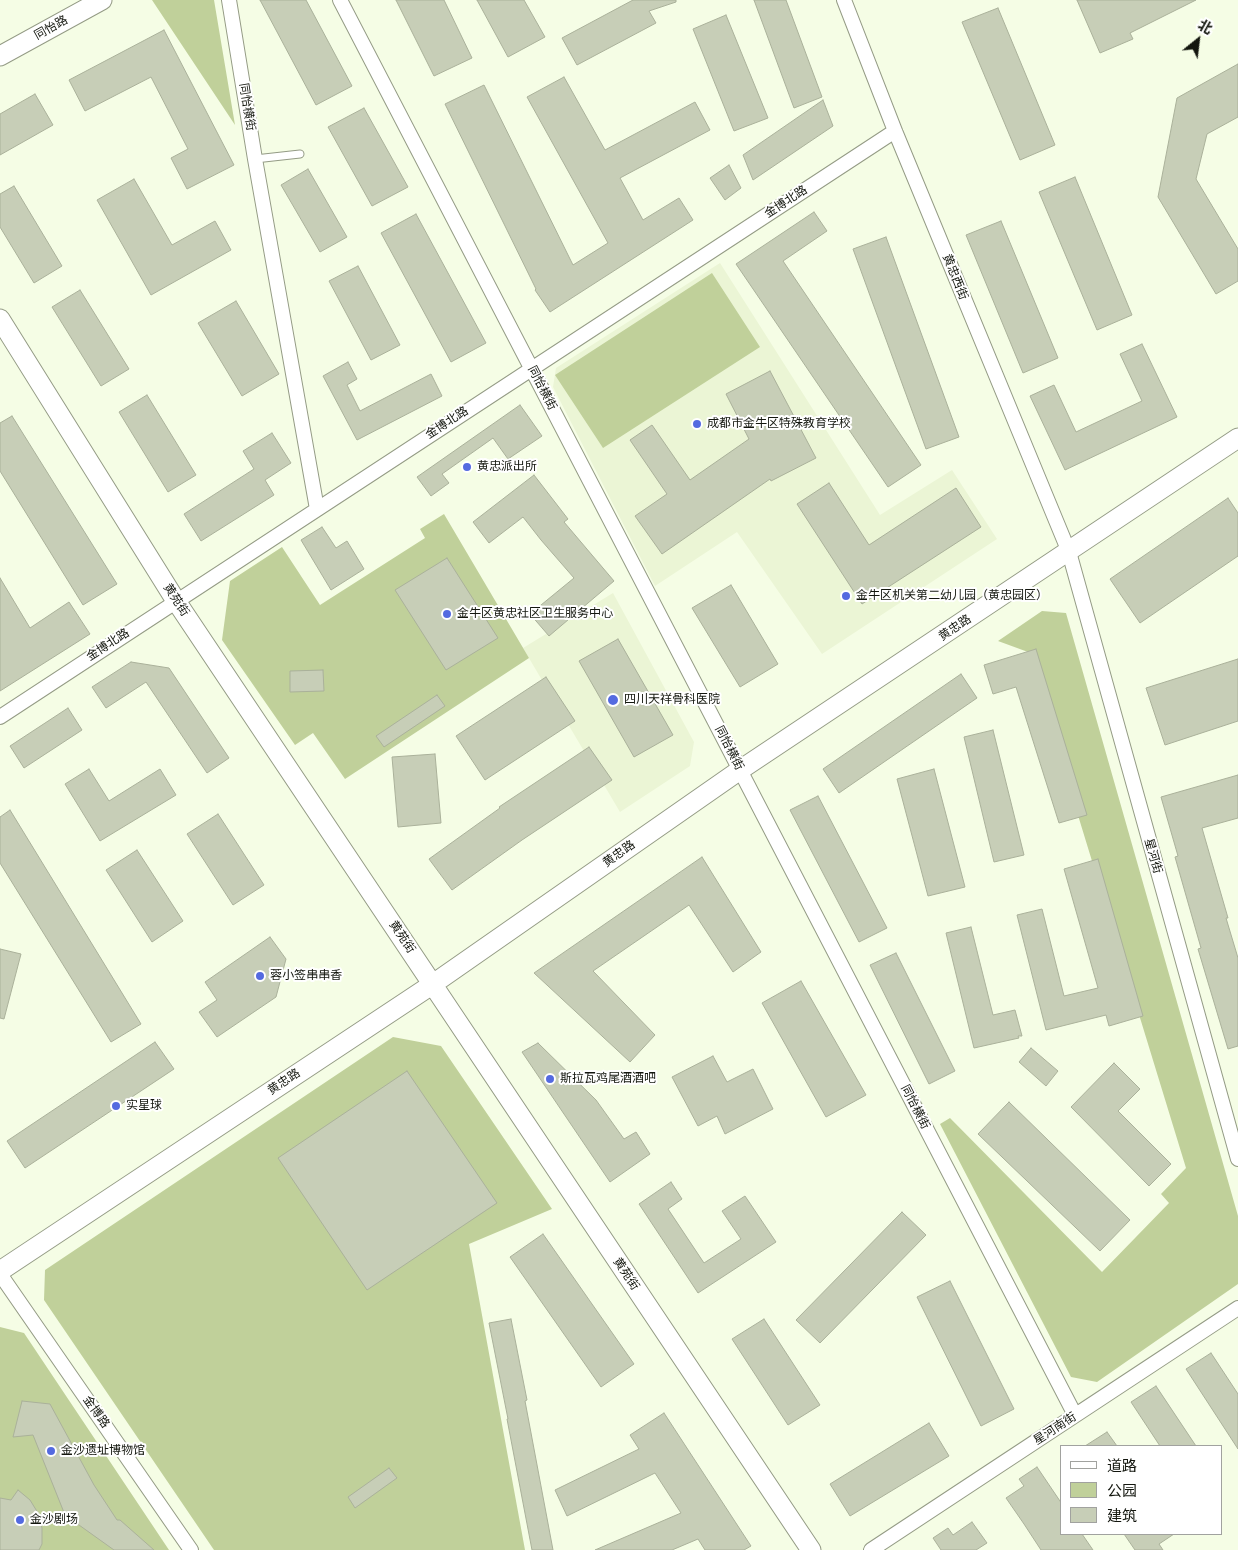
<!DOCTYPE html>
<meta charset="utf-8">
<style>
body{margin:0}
#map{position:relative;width:1238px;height:1550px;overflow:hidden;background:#f5fde5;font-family:"Open Sans","Noto Sans SC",sans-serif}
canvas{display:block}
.legend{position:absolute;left:1060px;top:1445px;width:162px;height:90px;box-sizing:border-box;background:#fff;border:1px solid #a1a29f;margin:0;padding:6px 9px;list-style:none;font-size:15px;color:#13160e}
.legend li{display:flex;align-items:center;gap:10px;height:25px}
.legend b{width:25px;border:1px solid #a1a29f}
.north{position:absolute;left:1173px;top:15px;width:50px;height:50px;-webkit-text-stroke:4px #fff;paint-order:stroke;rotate:29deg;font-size:14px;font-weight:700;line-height:20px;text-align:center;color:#13160e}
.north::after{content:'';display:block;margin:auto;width:18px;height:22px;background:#13160e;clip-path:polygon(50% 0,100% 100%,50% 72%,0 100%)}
</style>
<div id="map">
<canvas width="1238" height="1550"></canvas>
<ul class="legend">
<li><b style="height:6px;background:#fff"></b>道路</li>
<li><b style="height:14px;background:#c0d09a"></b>公园</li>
<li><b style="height:14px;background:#c7ceb7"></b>建筑</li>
</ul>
<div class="north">北</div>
</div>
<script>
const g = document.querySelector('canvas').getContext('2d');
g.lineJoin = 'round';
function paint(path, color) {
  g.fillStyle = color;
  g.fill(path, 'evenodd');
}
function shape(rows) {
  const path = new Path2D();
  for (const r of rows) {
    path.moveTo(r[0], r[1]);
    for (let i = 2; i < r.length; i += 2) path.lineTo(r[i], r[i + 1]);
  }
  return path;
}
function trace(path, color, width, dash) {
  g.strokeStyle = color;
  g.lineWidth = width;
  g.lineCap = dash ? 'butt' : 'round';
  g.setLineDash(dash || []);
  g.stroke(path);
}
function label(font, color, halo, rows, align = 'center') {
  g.font = font + ' "Open Sans","Noto Sans SC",sans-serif';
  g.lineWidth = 4;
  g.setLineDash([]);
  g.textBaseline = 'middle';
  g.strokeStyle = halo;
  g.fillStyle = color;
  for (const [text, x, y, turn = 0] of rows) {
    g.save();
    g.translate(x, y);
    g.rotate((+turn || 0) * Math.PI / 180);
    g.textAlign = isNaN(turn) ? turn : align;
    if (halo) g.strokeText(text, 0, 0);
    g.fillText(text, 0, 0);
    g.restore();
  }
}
paint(shape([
 [720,263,880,515,952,470,997,539,822,654,737,532,655,586,553,387,556,368],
 [613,593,694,742,690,766,620,812,523,648]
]), '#ebf5d5');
paint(shape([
 [152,0,214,0,235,125],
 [712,273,760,347,603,448,555,375],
 [444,514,529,658,345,779,313,733,295,745,222,640,230,581,282,547,320,605,425,538,420,529],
 [1042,611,1066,613,1238,1216,1238,1284,1097,1382,1071,1377,940,1124,950,1118,1102,1272,1169,1203,1161,1194,1186,1168,1028,652,998,641],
 [393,1037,441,1046,552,1209,469,1244,525,1550,214,1550,44,1300,45,1270],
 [0,1327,24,1333,169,1550,0,1550]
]), '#c0d09a');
const building = shape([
 [260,0,306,0,352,86,316,105,260,0],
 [396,0,444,0,472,58,434,76,396,0],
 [477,0,524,0,545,37,508,57,477,0],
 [633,0,676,0,676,2,649,11,656,23,577,65,562,38,633,0],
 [754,0,786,0,822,97,794,108,754,0],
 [1077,0,1196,0,1130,33,1133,39,1100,53,1077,0],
 [998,8,1055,145,1020,160,962,22,998,8],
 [726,15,768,118,734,131,693,29,726,15],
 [164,30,234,165,187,189,171,158,188,149,151,77,85,111,69,80,164,30],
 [1238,64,1238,117,1207,134,1196,179,1238,249,1238,281,1216,294,1158,197,1177,98,1238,64],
 [564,77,605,150,695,102,710,130,620,178,643,220,679,198,693,220,550,312,535,290,536,289,445,104,484,85,573,265,608,243,527,97,564,77],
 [35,94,53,125,0,155,0,114,35,94],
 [823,100,833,126,753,180,743,155,823,100],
 [364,108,408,187,372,206,328,127,364,108],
 [729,165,741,188,725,200,710,178,729,165],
 [308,169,347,237,320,252,281,185,308,169],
 [1075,177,1132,315,1097,330,1039,192,1075,177],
 [134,179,172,245,215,221,231,250,151,295,97,200,134,179],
 [14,186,62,266,34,283,0,227,0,194,14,186],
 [814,212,827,231,783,261,921,465,888,487,736,264,814,212],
 [416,214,486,343,451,362,381,233,416,214],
 [1001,221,1058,358,1023,373,966,235,1001,221],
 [886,237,959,437,926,449,853,249,886,237],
 [358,266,400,345,371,360,329,281,358,266],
 [80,290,129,369,101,386,52,307,80,290],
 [236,301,279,374,242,396,198,323,236,301],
 [1142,344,1177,417,1065,470,1030,396,1054,385,1076,432,1142,401,1120,354,1142,344],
 [348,362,357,379,347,385,360,411,431,374,442,396,357,440,323,376,348,362],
 [770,371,816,458,771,481,770,479,662,554,635,516,667,494,630,440,652,425,690,480,749,439,726,394,770,371],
 [147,395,196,475,168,492,119,412,147,395],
 [520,405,542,436,508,459,493,438,442,474,449,483,431,496,417,477,520,405],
 [12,416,117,584,83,605,0,471,0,423,12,416],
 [272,433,291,463,265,480,274,495,201,541,184,514,254,469,243,451,272,433],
 [534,475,568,519,564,522,614,581,549,636,530,614,574,578,541,540,523,517,489,543,473,522,534,475],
 [829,483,869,545,956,488,981,527,862,604,797,504,829,483],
 [1228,498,1238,513,1238,556,1140,623,1110,579,1228,498],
 [322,527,336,548,347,541,364,569,331,590,301,540,322,527],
 [447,558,498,638,446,670,395,590,447,558],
 [0,578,30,628,69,602,90,634,0,691,0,578],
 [731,585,778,664,740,687,692,608,731,585],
 [618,639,673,735,634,757,579,661,618,639],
 [1036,649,1087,815,1059,823,1016,687,993,694,984,665,1036,649],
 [1238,659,1238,721,1165,745,1146,688,1238,659],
 [131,662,169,668,229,758,207,773,146,682,106,708,92,687,131,662],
 [323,670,324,691,290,692,290,671,323,670],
 [961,674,977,698,839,793,823,769,961,674],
 [546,677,575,721,485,780,456,736,546,677],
 [437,695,445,706,384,747,376,736,437,695],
 [68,708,82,730,24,768,10,746,68,708],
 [993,730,1024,855,994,862,964,737,993,730],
 [589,747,612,780,522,840,452,890,429,859,500,808,499,807,589,747],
 [435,754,441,823,398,827,392,757,435,754],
 [89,769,109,801,160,769,176,795,100,841,65,784,89,769],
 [934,769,965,887,928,896,897,779,934,769],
 [1238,775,1238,818,1202,828,1228,918,1226,918,1238,958,1238,1046,1228,1049,1198,949,1201,948,1175,857,1178,856,1161,797,1238,775],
 [818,796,887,928,859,942,790,810,818,796],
 [10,810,141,1024,111,1042,0,863,0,817,10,810],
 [218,814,264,885,233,905,187,834,218,814],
 [137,850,183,921,152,942,106,870,137,850],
 [702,857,761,952,733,972,689,905,593,971,655,1035,630,1062,534,973,702,857],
 [1098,859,1143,1016,1109,1026,1106,1015,1046,1030,1017,915,1042,909,1064,996,1098,988,1064,869,1098,859],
 [971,927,993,1015,1015,1010,1022,1036,1018,1036,1019,1038,974,1048,946,933,971,927],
 [270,937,286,959,276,997,217,1037,199,1012,217,1000,205,982,270,937],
 [0,949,21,954,4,1019,0,1018,0,949],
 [896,953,955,1071,929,1084,870,965,896,953],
 [801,981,866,1095,826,1117,762,1003,801,981],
 [155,1042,174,1069,25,1168,7,1141,155,1042],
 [538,1043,596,1100,624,1139,636,1132,650,1154,610,1182,522,1052,538,1043],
 [1031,1048,1058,1071,1046,1086,1019,1062,1031,1048],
 [713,1056,727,1082,753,1069,773,1109,725,1134,717,1116,698,1126,672,1077,713,1056],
 [1114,1063,1140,1089,1118,1111,1171,1164,1149,1186,1071,1107,1114,1063],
 [407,1071,497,1203,367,1290,278,1158,407,1071],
 [1009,1102,1130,1220,1100,1251,978,1134,1009,1102],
 [671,1182,682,1199,668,1209,704,1263,741,1239,722,1211,745,1196,776,1242,698,1293,639,1204,671,1182],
 [902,1212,926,1235,820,1343,796,1320,902,1212],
 [543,1234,634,1364,601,1387,510,1257,543,1234],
 [950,1281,1014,1409,981,1426,917,1297,950,1281],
 [511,1319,527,1400,525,1401,553,1550,532,1550,507,1419,508,1419,489,1323,511,1319],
 [764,1319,820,1405,788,1425,732,1339,764,1319],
 [1211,1353,1238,1394,1238,1449,1186,1369,1211,1353],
 [1156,1386,1196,1446,1160,1446,1131,1402,1156,1386],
 [22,1401,50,1404,94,1485,117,1520,120,1520,154,1550,114,1550,65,1515,33,1435,13,1437,22,1401],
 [664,1413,751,1546,744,1550,705,1550,698,1539,672,1550,595,1550,681,1513,655,1473,567,1516,555,1490,639,1449,630,1435,664,1413],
 [929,1423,949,1456,850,1516,830,1484,929,1423],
 [1107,1432,1117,1446,1085,1446,1107,1432],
 [1037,1467,1062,1504,1062,1534,1082,1534,1093,1550,1041,1550,1024,1524,1006,1498,1024,1486,1019,1479,1037,1467],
 [389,1468,397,1478,355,1508,348,1497,389,1468],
 [18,1490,30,1500,38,1513,42,1528,42,1544,39,1550,0,1550,0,1498,11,1500,18,1490],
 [972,1522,987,1543,976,1550,941,1550,933,1538,948,1528,953,1535,972,1522],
 [1124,1534,1174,1534,1159,1544,1163,1550,1135,1550,1124,1534]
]);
paint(building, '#c7ceb7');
trace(building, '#aab19a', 1);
const lane = shape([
 [255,159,300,154]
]);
const street = shape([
 [229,0,255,159,317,509],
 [340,0,1075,1415],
 [844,0,895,131,1069,552,1238,1159],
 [0,717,895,131],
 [0,1274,191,1550],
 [871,1550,1238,1308]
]);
const secondary = shape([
 [0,56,102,0],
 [0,319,176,601,811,1550],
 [0,1271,433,984,740,770,1238,438]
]);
trace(lane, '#949b85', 9);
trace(street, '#949b85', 16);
trace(secondary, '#949b85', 21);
trace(lane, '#fff', 7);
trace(street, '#fff', 14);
trace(secondary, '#fff', 19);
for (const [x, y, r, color] of [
 [697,424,5,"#546ae0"],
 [467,467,5,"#546ae0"],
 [846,596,5,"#546ae0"],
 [447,614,5,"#546ae0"],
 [613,700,6,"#546ae0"],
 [260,976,5,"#546ae0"],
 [550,1079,5,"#546ae0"],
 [116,1106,5,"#546ae0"],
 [51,1451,5,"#546ae0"],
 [20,1520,5,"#546ae0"]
]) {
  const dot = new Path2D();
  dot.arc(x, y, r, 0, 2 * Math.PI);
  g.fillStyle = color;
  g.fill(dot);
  trace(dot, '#fff', 2);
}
label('12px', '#13160e', '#fff', [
 ["同怡路",51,28,-29],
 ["同怡横街",247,107,81],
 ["金博北路",786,202,-33],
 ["黄忠西街",955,277,68],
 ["同怡横街",542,388,63],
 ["金博北路",447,423,-33],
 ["黄苑街",176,600,57],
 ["黄忠路",955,628,-34],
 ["金博北路",108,645,-33],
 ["同怡横街",729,748,63],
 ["黄忠路",619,854,-35],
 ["星河街",1153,856,74],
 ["黄苑街",402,937,56],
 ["黄忠路",284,1082,-34],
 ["同怡横街",915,1107,63],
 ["黄苑街",626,1274,56],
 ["金博路",96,1412,55],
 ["星河南街",1055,1429,-33]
]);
label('12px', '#13160e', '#fff', [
 ["成都市金牛区特殊教育学校",707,424],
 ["黄忠派出所",477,467],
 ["金牛区机关第二幼儿园（黄忠园区）",856,596],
 ["金牛区黄忠社区卫生服务中心",457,614],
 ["四川天祥骨科医院",624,700],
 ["蓉小签串串香",270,976],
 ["斯拉瓦鸡尾酒酒吧",560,1079],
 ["实星球",126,1106],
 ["金沙遗址博物馆",61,1451],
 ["金沙剧场",30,1520]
], 'left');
</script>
